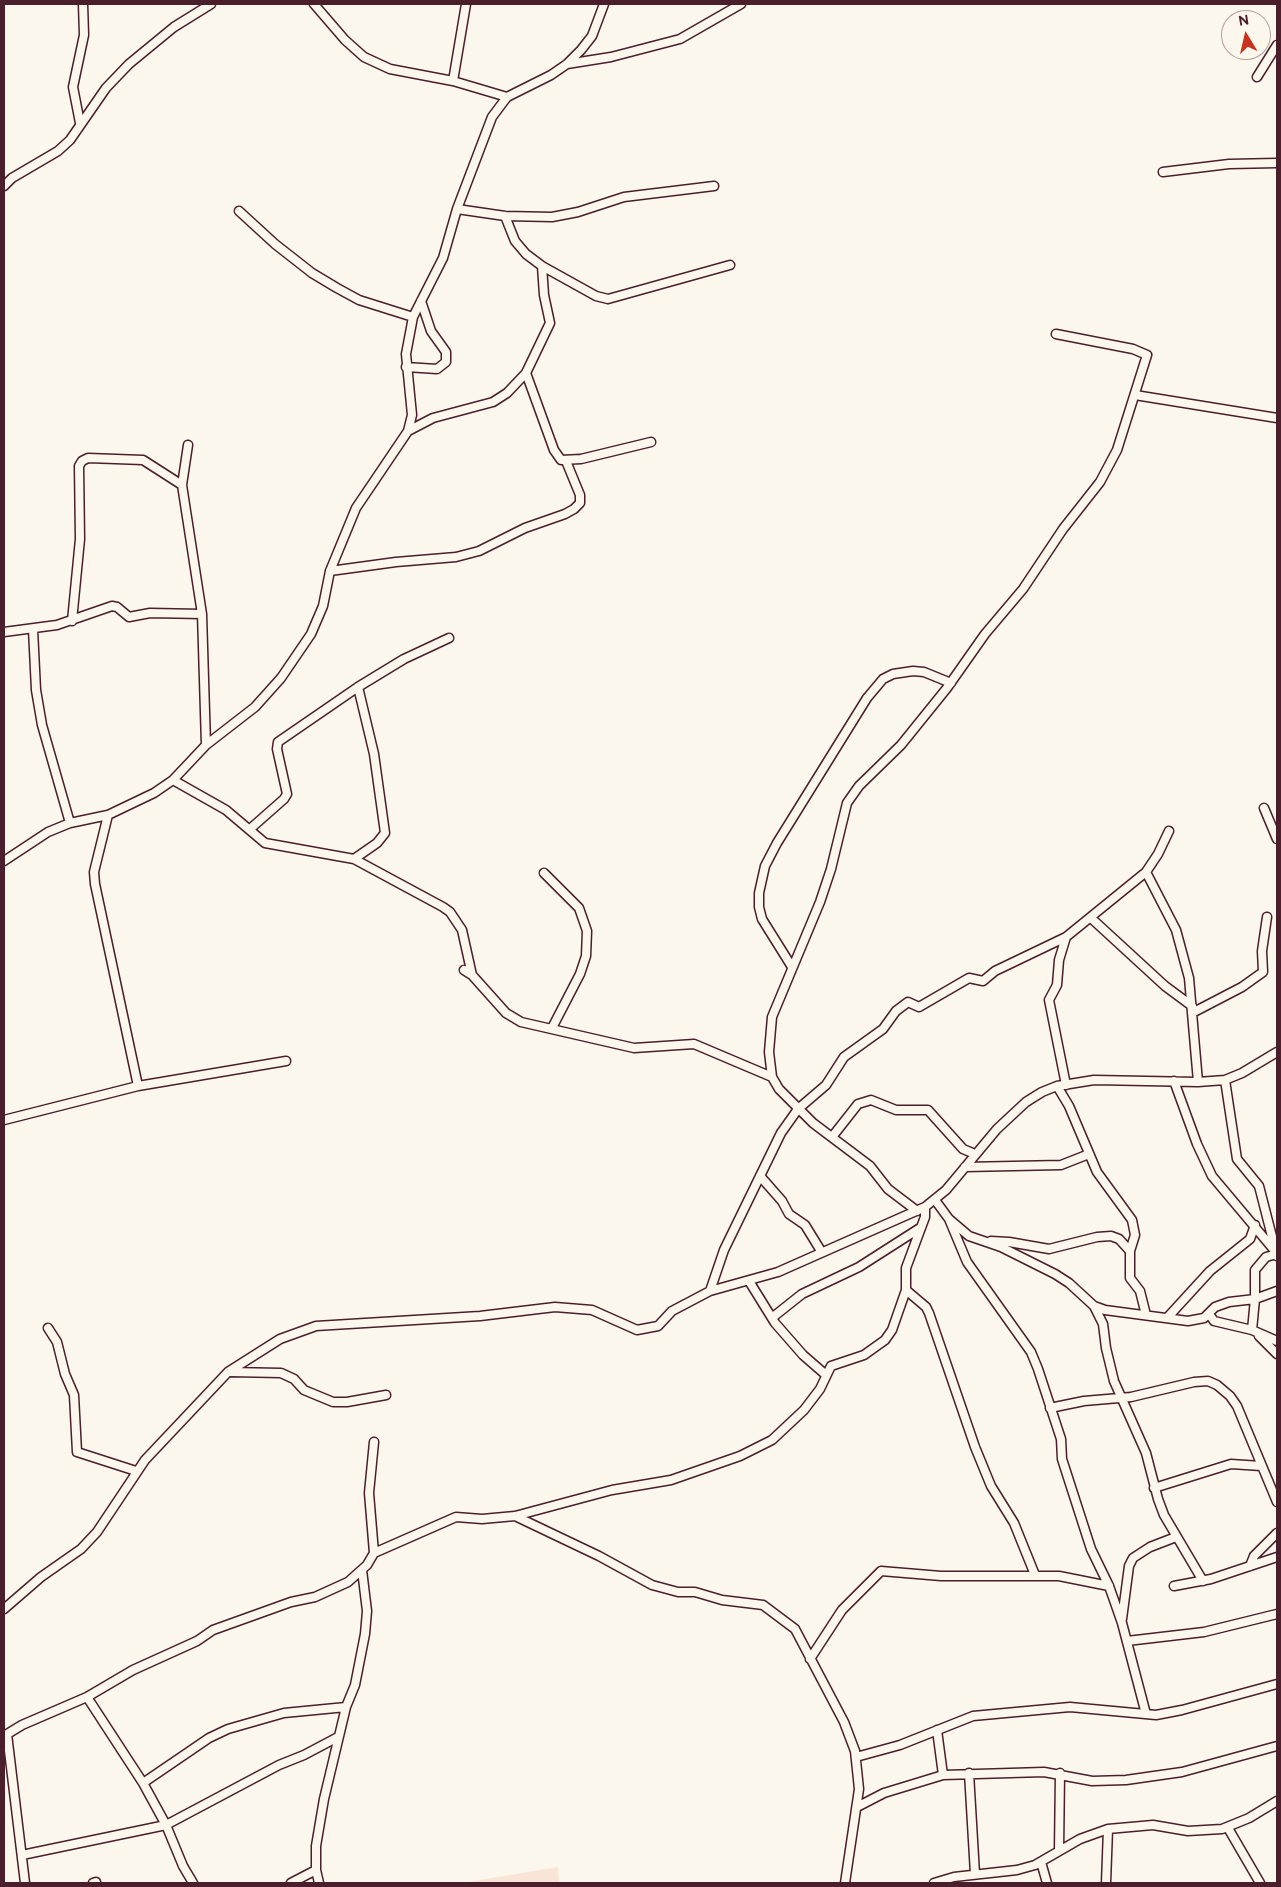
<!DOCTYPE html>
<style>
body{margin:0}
#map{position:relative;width:1281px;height:1887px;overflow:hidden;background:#fbf7ec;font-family:"Balsamiq Sans",sans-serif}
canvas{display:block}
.frame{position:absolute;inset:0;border:5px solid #4a1f2b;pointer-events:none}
.north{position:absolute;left:1221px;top:10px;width:50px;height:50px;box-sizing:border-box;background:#fbf7ec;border:1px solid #b4a19f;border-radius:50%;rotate:351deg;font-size:14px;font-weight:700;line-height:20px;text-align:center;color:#4a1f2b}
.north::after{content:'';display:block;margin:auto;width:18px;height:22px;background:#c8321e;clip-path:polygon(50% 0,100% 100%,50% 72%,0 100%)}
</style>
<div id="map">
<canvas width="1281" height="1887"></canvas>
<div class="frame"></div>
<div class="north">N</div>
</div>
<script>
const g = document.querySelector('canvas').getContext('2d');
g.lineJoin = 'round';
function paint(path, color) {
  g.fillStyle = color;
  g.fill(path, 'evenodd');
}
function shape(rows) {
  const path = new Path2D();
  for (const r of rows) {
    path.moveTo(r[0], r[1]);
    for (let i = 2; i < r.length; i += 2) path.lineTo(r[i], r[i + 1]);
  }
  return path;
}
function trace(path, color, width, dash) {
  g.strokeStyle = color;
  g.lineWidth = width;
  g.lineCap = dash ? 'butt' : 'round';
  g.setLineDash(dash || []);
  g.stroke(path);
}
paint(shape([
 [558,1867,559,1883,462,1883]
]), '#f9e5d8');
const minor = shape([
 [314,4,345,40,364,57,390,69,453,81,507,97],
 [567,64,611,57,680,39,741,4],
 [1257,77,1277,45],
 [453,81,466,4],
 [80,123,73,87,84,35,83,4],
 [1163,172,1229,164,1277,163],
 [4,186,12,178,58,151,70,140,106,88,129,64,174,27,211,4],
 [457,209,505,216,552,217,578,212,624,197,714,186],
 [239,211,275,244,312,273,337,288,359,300,413,317],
 [505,216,515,241,526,254,542,266,596,296,608,299,730,265],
 [406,367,437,369,446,362,446,352,431,331,421,301],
 [526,373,554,450,561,460,581,459,651,442],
 [1135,395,1277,418],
 [408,431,433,418,493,402,507,393,526,373,550,323,544,295,542,266],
 [188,445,182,485,202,614,206,745],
 [330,571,396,562,456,557,479,551,525,528,565,514,574,509,580,503,580,495,566,461],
 [72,621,80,539,79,466,82,461,88,458,143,460,182,485],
 [33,629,36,690,42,725,70,823],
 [4,632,57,625,112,606,117,607,129,617,150,613,202,614],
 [173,780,226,810,265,843,354,859,443,907,450,912,462,930,472,975],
 [1264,808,1277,839],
 [108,815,94,872,95,884,138,1086],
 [250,829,284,799,287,794,277,749,278,742,358,687,404,659,449,638],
 [354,859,377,843,385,833,374,754,358,687],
 [4,861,48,832,70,823,108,815,154,793,173,780,206,745,255,707,281,678,311,634,323,606,330,571,356,508,408,431,412,415,406,354,413,317,443,258,457,209,492,117,507,97,551,75,567,64,581,50,592,36,604,4],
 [1146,872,1176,930,1189,978,1198,1082],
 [544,873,579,908,587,931,586,956,580,974,552,1028],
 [1091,918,1165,986,1192,1006],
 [792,967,762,919,759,907,759,893,765,866,777,843,867,698,883,679,893,674,913,671,924,672,951,683],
 [464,970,472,975,506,1013,521,1022,634,1048,694,1044,772,1077],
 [1192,1013,1242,987,1263,972,1262,951,1267,917],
 [1225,1080,1237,1159,1259,1186,1277,1256],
 [1174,1081,1197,1144,1212,1176,1275,1251],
 [1066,1085,1049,1000,1057,985,1059,960,1066,937],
 [1057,1086,1069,1106,1097,1172,1132,1220,1135,1235,1130,1251],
 [4,1120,138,1086,286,1061],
 [832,1137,858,1104,871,1100,896,1110,928,1110,963,1149,975,1154],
 [965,1167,1061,1165,1089,1154],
 [760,1176,782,1201,789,1214,805,1225,821,1251],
 [935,1200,949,1219,969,1236,1001,1247,1055,1274,1069,1283,1094,1306,1105,1310,1188,1321,1204,1318,1215,1307,1229,1302,1255,1299,1277,1291],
 [917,1211,888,1189,870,1166,813,1123,779,1089,772,1077,769,1052,772,1017,820,902,831,869,847,803,859,786,901,745,947,688,985,634,1023,589,1063,529,1100,482,1117,450,1147,355,1133,349,1056,334],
 [949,1219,967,1262,1031,1352,1038,1369,1061,1439,1062,1459,1091,1549,1109,1586,1122,1623,1146,1714],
 [991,1241,1009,1242,1049,1249,1097,1237,1111,1236,1119,1239,1130,1251,1130,1278,1140,1291,1146,1315],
 [749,1281,775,1323,803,1355,826,1375],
 [906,1290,926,1307,929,1313,975,1447,991,1486,1014,1523,1035,1575],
 [710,1291,724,1250,781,1133,798,1109,826,1085,844,1057,883,1029,896,1011,908,1002,919,1007,969,978,983,981,995,971,1066,937,1146,872,1158,854,1169,831],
 [1094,1306,1103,1324,1106,1348,1114,1381,1146,1453,1158,1499,1164,1515,1203,1581],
 [1209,1314,1214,1321,1252,1330,1277,1341],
 [773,1317,802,1294,859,1267,920,1228],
 [1167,1318,1210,1271,1250,1239,1255,1225],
 [48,1328,57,1342,65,1374,74,1395,77,1452,136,1471],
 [1252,1330,1255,1299,1255,1270,1266,1257,1277,1254],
 [1259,1336,1277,1354],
 [230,1372,281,1373,294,1379,304,1390,333,1402,347,1402,386,1395],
 [1050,1408,1084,1401,1131,1397,1194,1382,1208,1381,1217,1385,1230,1396,1237,1406,1277,1502],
 [374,1442,369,1493,374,1553],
 [1154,1488,1231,1464,1261,1466],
 [515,1516,599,1556,652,1585,678,1592,695,1592,722,1600,763,1605,795,1629,844,1722,855,1751,859,1789,845,1883],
 [1250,1566,1254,1556,1277,1533],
 [1174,1586,1211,1579,1277,1557],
 [4,1609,41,1577,81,1549,97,1532,145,1460,228,1372,280,1339,316,1326,480,1316,555,1307,592,1310,637,1330,658,1326,672,1311,710,1291,778,1272,925,1207,946,1190,997,1129,1026,1102,1042,1092,1057,1086,1094,1080,1198,1082,1225,1080,1242,1073,1277,1052],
 [1122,1619,1129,1566,1133,1558,1150,1547,1176,1537],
 [1127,1641,1204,1632,1277,1614],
 [810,1659,842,1610,881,1571,941,1576,1059,1576,1109,1586],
 [87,1697,143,1783,166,1825,183,1866,193,1883],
 [937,1730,943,1775],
 [7,1734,25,1883],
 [4,1736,22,1725,87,1697,133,1670,197,1641,213,1630,291,1602,315,1597,348,1582,367,1565,374,1553,456,1517,482,1519,515,1516,612,1490,671,1480,740,1456,772,1440,804,1410,820,1389,831,1366,864,1355,885,1340,892,1330,906,1290,906,1268,925,1217,925,1207],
 [856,1757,900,1745,973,1716,1070,1707,1156,1715,1182,1710,1277,1684],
 [969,1773,975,1874],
 [143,1783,209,1738,228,1729,284,1713,346,1707],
 [857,1807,884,1793,943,1775,1044,1772,1092,1781,1126,1780,1182,1772,1277,1746],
 [1228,1828,1260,1883],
 [1059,1851,1060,1773],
 [22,1855,166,1825,279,1765,304,1755,338,1737],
 [1041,1862,1047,1883],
 [316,1870,319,1883],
 [93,1883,96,1882],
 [291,1883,316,1870,316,1846,324,1799,346,1707,355,1685,365,1634,367,1611,362,1570],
 [934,1883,954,1877,1017,1870,1035,1865,1080,1839,1108,1829,1153,1825,1188,1831,1222,1829,1249,1818,1277,1801],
 [1106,1883,1108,1829]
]);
trace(minor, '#4a1f2b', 11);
trace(minor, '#fbf7ec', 8);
</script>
